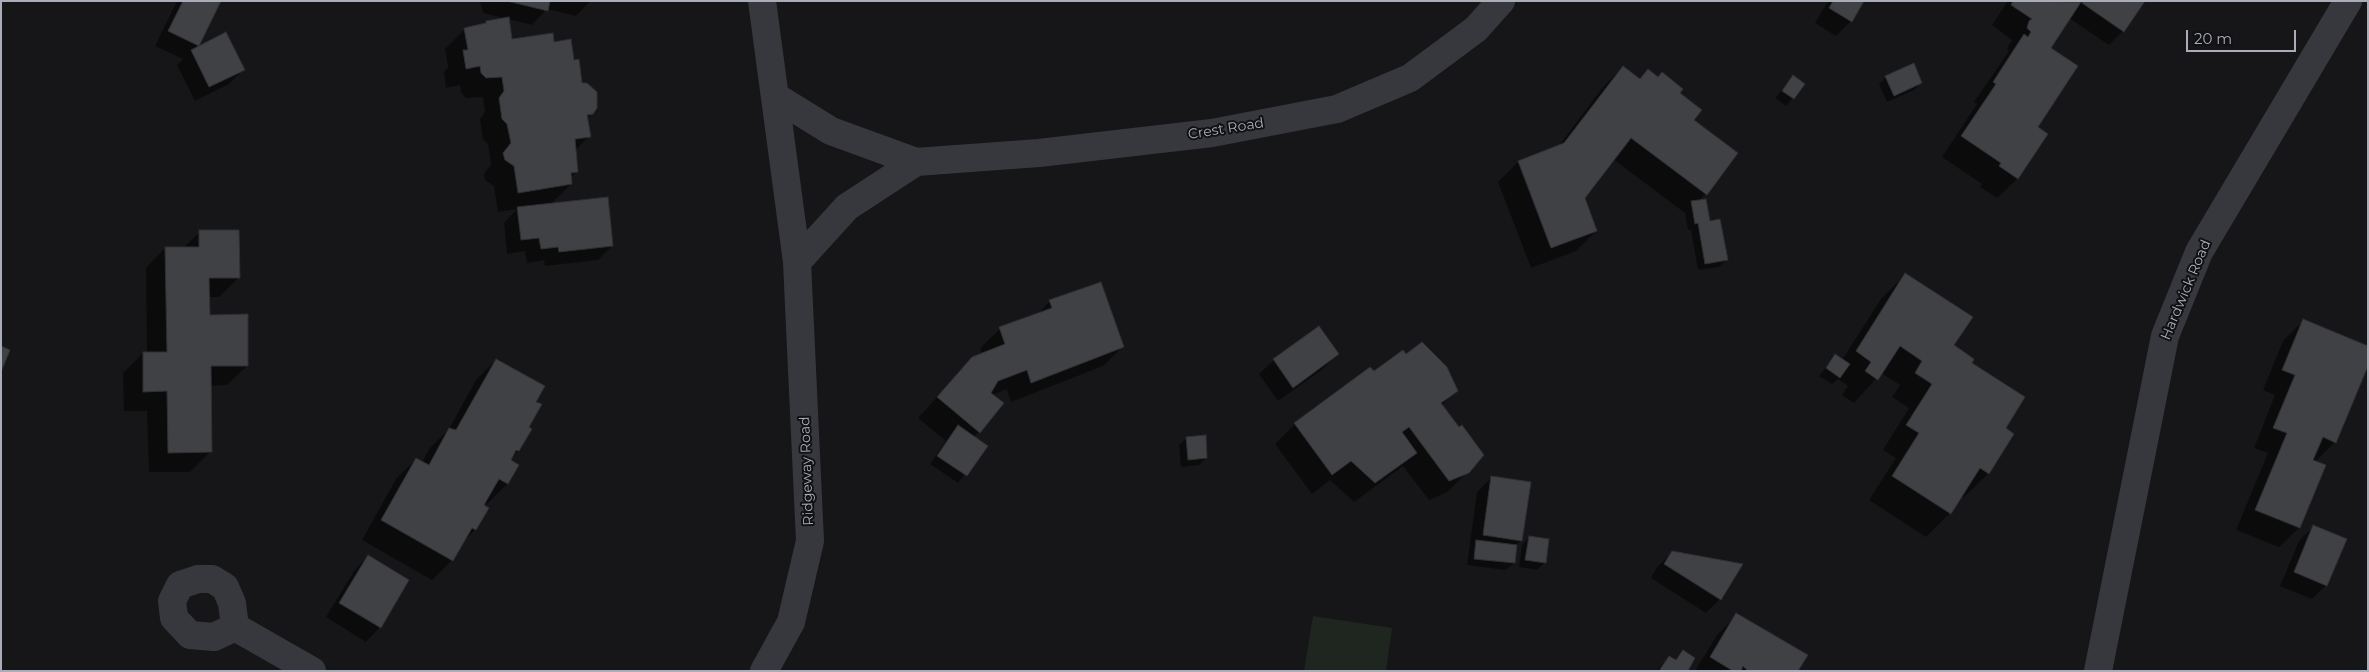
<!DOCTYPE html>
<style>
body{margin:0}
#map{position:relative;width:2369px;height:672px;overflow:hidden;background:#161618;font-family:Montserrat,sans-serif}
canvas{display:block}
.frame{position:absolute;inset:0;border:2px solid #a8adb8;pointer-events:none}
.scale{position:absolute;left:2186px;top:30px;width:110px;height:22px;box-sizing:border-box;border:2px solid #a8adb8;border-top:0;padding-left:6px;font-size:15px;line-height:18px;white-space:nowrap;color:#a8adb8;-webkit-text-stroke:4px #111113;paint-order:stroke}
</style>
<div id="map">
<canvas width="2369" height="672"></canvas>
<div class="frame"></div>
<div class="scale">20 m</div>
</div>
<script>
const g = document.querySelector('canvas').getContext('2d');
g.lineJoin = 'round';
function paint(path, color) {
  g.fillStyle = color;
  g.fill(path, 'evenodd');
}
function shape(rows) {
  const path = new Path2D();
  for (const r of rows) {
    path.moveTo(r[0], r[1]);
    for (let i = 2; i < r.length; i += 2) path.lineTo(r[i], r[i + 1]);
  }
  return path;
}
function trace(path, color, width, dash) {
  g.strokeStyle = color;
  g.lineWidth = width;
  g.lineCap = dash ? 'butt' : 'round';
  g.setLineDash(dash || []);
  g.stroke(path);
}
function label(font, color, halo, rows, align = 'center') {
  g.font = font + ' Montserrat,sans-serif';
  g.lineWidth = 4;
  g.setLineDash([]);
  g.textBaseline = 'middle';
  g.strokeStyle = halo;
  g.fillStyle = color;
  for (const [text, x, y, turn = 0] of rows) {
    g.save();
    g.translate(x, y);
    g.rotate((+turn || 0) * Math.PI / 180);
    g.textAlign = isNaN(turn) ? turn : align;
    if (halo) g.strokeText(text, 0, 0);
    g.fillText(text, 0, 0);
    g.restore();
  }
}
paint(shape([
 [1313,616,1392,628,1386,671,1304,671]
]), '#1e261f');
paint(shape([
 [177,1,220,1,196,49,243,70,229,84,195,101,177,65,183,59,155,46],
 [480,1,590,1,576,16,547,9,532,25,508,19,510,40,553,43,573,61,592,113,587,118,589,136,575,151,577,172,570,178,571,184,550,205,612,246,598,260,545,266,544,260,527,263,525,251,507,254,504,223,517,209,498,212,494,186,485,180,484,174,491,164,488,144,483,139,480,119,485,112,483,97,466,98,461,93,460,85,446,88,444,72,448,67,445,49,465,29,483,25,486,22,507,19,483,13],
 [1828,1,1863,1,1851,21,1836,36,1815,23],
 [2008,1,2143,1,2123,31,2109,45,2069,18,2049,48,2036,127,2047,134,2017,179,1997,198,1980,187,1982,184,1942,157,1977,104,1974,102,2009,51,2007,49,2012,40,1992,25],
 [1623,67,1639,79,1648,71,1678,94,1692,120,1737,154,1699,201,1727,259,1719,267,1698,270,1691,230,1688,230,1685,213,1613,159,1584,198,1596,231,1576,251,1531,268,1498,182,1518,162,1558,147,1603,87],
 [1793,77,1803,85,1786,106,1775,98],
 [1886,77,1921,83,1914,90,1887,102,1879,84],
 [200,232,239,277,219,297,208,297,209,316,247,366,227,385,210,386,210,452,190,472,149,472,147,411,124,411,123,373,143,353,147,353,146,268,165,248,183,248],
 [1905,275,1952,346,1970,363,2004,428,2013,434,1988,474,1964,497,1961,495,1950,513,1926,537,1869,500,1896,458,1883,450,1909,408,1892,397,1900,385,1881,373,1854,403,1842,395,1848,386,1838,379,1832,384,1819,376,1835,356,1842,360,1881,299],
 [1050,301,1123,346,1103,366,1011,402,1007,389,992,395,979,432,973,437,986,446,958,483,930,464,946,441,918,418,958,374,956,374,972,358,982,354,980,348,1000,329,1037,315],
 [2303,321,2335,442,2315,462,2299,528,2279,547,2236,530,2268,453,2254,448,2275,395,2263,390,2283,341],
 [1318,327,1337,354,1323,369,1278,401,1259,374,1274,360],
 [1406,356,1456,391,1441,406,1458,429,1468,472,1447,492,1429,500,1403,466,1354,502,1330,480,1312,494,1275,444,1295,424,1374,373],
 [496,360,534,402,528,428,518,451,509,460,518,465,507,484,487,504,485,502,483,506,487,508,475,530,462,543,452,560,432,580,362,540,396,479,416,459,422,462,429,449,449,429,476,380],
 [1187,438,1206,458,1199,465,1181,467,1179,445],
 [1492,477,1521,540,1516,546,1514,563,1506,570,1467,565,1477,492],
 [2314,526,2326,585,2312,599,2280,586,2299,541],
 [1529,538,1545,562,1537,570,1519,567,1522,545],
 [1672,553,1720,599,1706,613,1651,578,1657,567],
 [368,556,380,627,366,642,326,617,354,571],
 [1737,615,1797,671,1695,671,1717,635],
 [1683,651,1686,671,1656,671,1669,658,1674,661]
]), '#0007');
const building = shape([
 [183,1,221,1,199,46,168,31,183,1],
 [507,1,550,1,548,11,507,1],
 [1833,1,1864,1,1852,22,1829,8,1833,1],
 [2013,1,2081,2,2051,48,2078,66,2038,127,2048,134,2018,179,1999,166,2001,163,1961,136,1996,84,1993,82,2024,34,2028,37,2031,32,2027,28,2029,21,2032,19,2011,5,2013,1],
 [2083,1,2145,1,2124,32,2082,3,2083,1],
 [509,17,512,39,553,33,554,42,571,39,574,60,579,59,582,83,587,83,597,92,597,108,593,114,587,115,591,137,575,139,578,172,571,173,572,184,518,193,514,166,505,160,503,153,511,143,507,124,502,119,499,98,504,91,502,77,486,78,481,73,480,66,466,69,463,50,468,50,464,28,486,23,486,21,509,17],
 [226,32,245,70,209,87,191,50,226,32],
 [1914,63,1922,83,1894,96,1885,76,1914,63],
 [1623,66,1640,79,1648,69,1658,77,1662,72,1683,89,1680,93,1702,110,1694,120,1738,153,1707,195,1631,138,1585,198,1597,231,1551,248,1518,161,1564,143,1623,66],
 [1793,75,1805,84,1794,99,1782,91,1793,75],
 [608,197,613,246,559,252,558,247,541,249,539,238,521,240,517,207,608,197],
 [1706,199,1710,221,1720,219,1728,260,1705,264,1698,223,1695,224,1691,201,1706,199],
 [199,230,239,230,240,278,209,278,210,315,248,314,248,366,211,366,212,452,168,453,167,391,143,392,143,352,167,352,165,247,199,247,199,230],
 [1905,273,1973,317,1954,345,1974,359,1972,363,2025,397,2006,428,2014,434,1989,474,1980,468,1951,514,1892,476,1919,433,1906,425,1932,384,1915,373,1922,361,1900,346,1878,380,1865,371,1871,362,1856,351,1905,273],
 [1101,282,1124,347,1031,383,1027,370,998,381,991,393,1004,403,980,433,937,397,972,357,1005,344,999,327,1052,308,1049,300,1101,282],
 [2303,319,2368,346,2368,366,2336,443,2323,437,2313,460,2326,465,2300,528,2255,510,2287,433,2273,428,2295,375,2282,370,2303,319],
 [1319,326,1339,354,1293,388,1273,359,1319,326],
 [1422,342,1447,367,1458,391,1441,403,1459,427,1462,425,1484,455,1469,473,1449,481,1409,427,1402,432,1417,453,1375,483,1351,461,1332,475,1294,423,1370,367,1374,371,1403,350,1406,354,1422,342],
 [1,346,10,350,1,372,1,346],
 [1835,354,1850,364,1840,378,1826,368,1835,354],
 [496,359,545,386,536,402,542,404,529,427,532,429,519,451,516,450,511,460,519,465,508,484,499,479,484,505,489,508,476,530,472,528,453,561,381,520,416,458,429,465,449,428,456,430,496,359],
 [958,425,988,446,967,476,937,456,958,425],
 [1206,435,1207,458,1188,460,1186,437,1206,435],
 [1491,476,1531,482,1522,541,1483,535,1491,476],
 [2313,525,2347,539,2327,586,2294,572,2313,525],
 [1529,536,1549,539,1546,563,1525,560,1529,536],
 [1476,540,1517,545,1515,563,1474,559,1476,540],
 [1672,551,1743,564,1721,600,1664,564,1672,551],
 [368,555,409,580,381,628,339,603,368,555],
 [1736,613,1808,655,1798,671,1748,671,1743,666,1741,671,1733,671,1710,657,1736,613],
 [1683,650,1695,658,1688,671,1659,671,1669,656,1676,660,1683,650]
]);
paint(building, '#404145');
trace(building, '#303034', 1);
trace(shape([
 [762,1,797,262,810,541,791,622,764,671],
 [776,97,831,131,916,162,1039,153,1212,133,1337,109,1410,78,1476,29,1501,1],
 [797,262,847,207,916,162],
 [198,579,212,579,225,587,232,603,235,627,214,637,190,635,174,618,172,601,180,585,198,579],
 [235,627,312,671],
 [2098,671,2165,336,2199,252,2348,1]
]), '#37383d', 28);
label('14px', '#a8adb8', '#111113', [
 ["Crest Road",1226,129,-9],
 ["Hardwick Road",2186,290,-67],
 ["Ridgeway Road",807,471,-92]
]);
</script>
